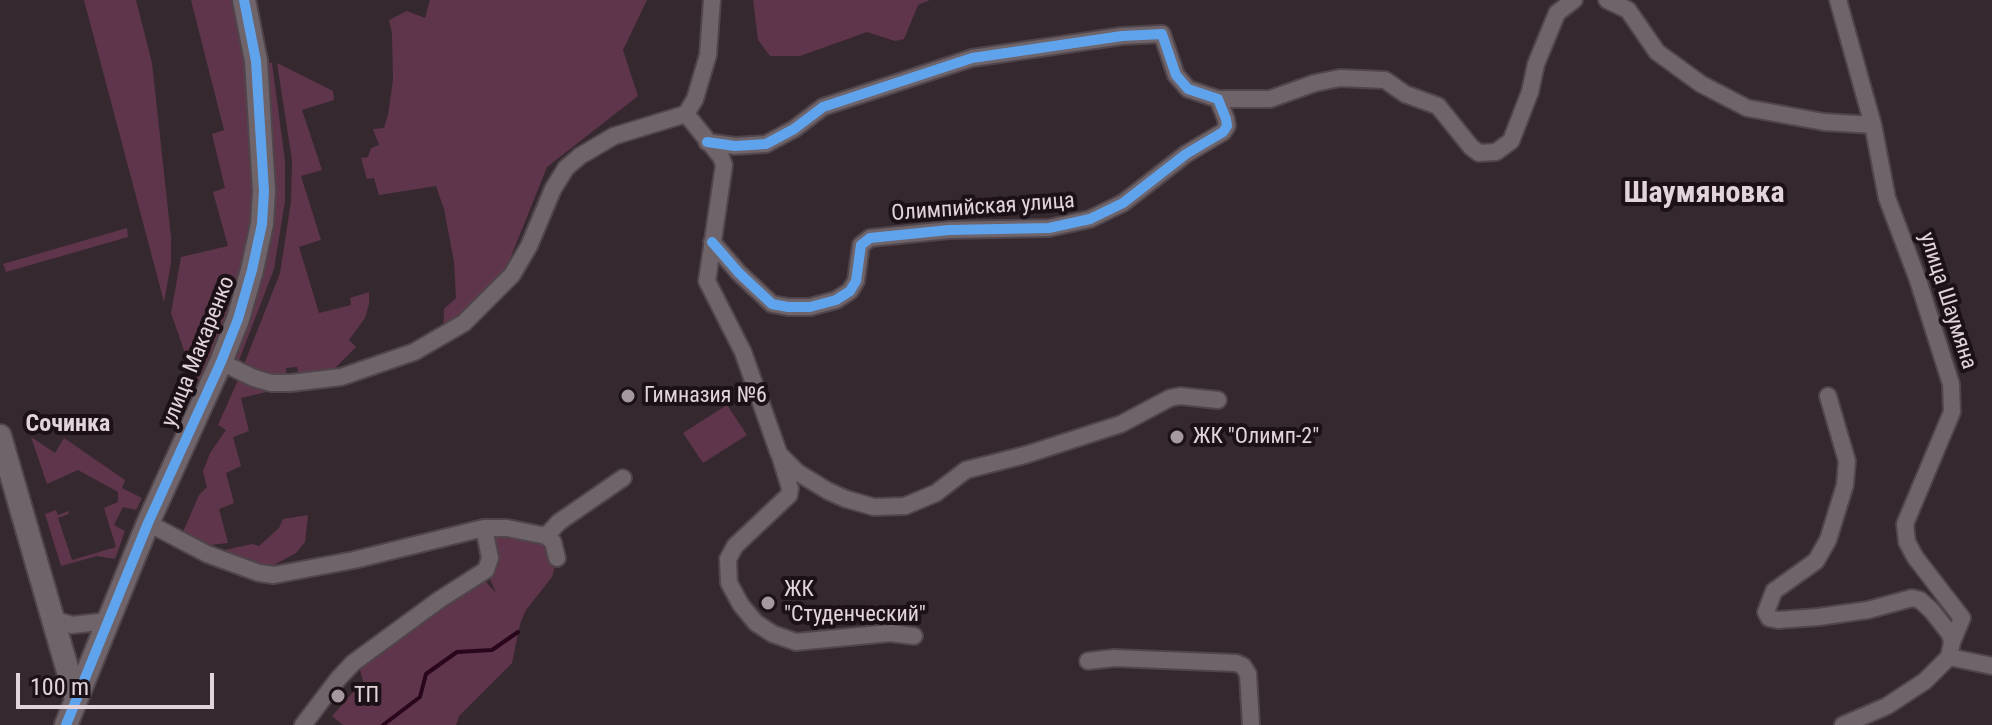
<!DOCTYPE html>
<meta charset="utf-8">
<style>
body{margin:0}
#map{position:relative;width:1992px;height:725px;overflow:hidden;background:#35292f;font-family:"Roboto Condensed",sans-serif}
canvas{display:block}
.scale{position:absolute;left:16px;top:673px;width:198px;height:36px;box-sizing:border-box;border:4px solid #e3d4db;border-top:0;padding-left:10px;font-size:24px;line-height:28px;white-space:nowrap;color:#e3d4db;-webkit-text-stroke:6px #1b1116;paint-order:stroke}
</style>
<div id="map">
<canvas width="1992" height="725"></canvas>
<div class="scale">100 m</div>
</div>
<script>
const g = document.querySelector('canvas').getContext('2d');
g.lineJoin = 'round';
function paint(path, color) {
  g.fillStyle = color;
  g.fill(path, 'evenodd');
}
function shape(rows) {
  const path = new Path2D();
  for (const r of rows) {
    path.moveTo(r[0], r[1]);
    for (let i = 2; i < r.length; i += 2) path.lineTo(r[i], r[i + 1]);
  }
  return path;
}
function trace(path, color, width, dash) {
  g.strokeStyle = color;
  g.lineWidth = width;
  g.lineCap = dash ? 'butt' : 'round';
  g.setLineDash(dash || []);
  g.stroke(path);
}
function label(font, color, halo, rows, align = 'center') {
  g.font = font + ' "Roboto Condensed",sans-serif';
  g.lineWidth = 8;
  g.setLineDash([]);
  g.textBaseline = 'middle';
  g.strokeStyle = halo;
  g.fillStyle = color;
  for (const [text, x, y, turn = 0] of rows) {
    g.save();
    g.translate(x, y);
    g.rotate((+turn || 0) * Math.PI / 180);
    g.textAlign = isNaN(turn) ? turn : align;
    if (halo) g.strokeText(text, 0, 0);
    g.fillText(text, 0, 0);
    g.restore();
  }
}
paint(shape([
 [84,0,136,0,152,63,171,237,171,263,164,302],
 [191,0,233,0,245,61,255,190,252,221,242,266,227,316,201,382,194,376,188,362,171,313,181,257,228,246,213,192,225,188,212,134,224,130],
 [430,0,647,0,623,50,638,96,547,167,506,269,485,293,443,333,444,309,456,298,454,262,444,209,436,186,379,195,374,178,367,179,361,158,368,157,371,148,379,145,373,129,384,128,388,115,393,80,392,33,389,20,407,11,425,18],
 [753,0,930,0,918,5,904,39,895,41,867,32,800,56,770,56,758,40],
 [264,62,272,63,285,161,285,201,274,269,238,363,231,358,255,285],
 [277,63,333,91,334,100,302,110,322,170,301,176,321,240,299,247,319,313,351,305,350,298,369,292,369,304,365,318,349,340,356,347,328,375,299,378,297,367,286,368,286,379,272,378,243,367,280,273,291,202,292,160],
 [127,228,128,237,6,272,3,264],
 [239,378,288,387,288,391,271,391,241,398,249,431,233,437,241,466,226,473,234,503,219,509,228,543,211,545,183,532,199,495,207,487,203,471,210,453,226,430,218,425],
 [727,405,747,435,703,463,683,433],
 [31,437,55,453,64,438,125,480,122,488,142,498,136,510,123,507,114,525,125,531,115,559,97,556,61,566,45,514,56,510,58,515,68,511,69,514,58,518,72,560,116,547,104,508,118,502,118,492,78,470,47,484],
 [308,515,305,542,296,553,259,573,207,554,252,544,259,546,279,528,283,519],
 [484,528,534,533,557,558,552,577,526,610,520,624,512,663,459,716,456,725,343,725,332,716,363,681,360,670,353,663,478,573,496,593,486,570]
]), '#5f354b');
trace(shape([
 [383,725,420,697,426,674,457,652,492,650,518,632]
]), '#29061b', 4);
const street = shape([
 [712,0,708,55,695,99,686,114,721,157,724,165,707,281,743,352,779,454,797,472,828,491,846,499,874,507,905,506,936,493,966,470,1025,455,1121,424,1170,398,1180,396,1218,400],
 [1607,0,1628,10,1657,52,1701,84,1747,108,1824,122,1873,125],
 [1838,0,1873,125,1887,198,1918,280,1951,384,1952,412,1905,524,1907,542,1915,557,1962,618,1952,642],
 [1218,99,1270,99,1315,83,1340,78,1385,80,1405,94,1438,106,1471,147,1479,153,1496,152,1511,141,1530,92,1536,64,1557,13,1574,0],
 [707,142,735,146,766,144,794,129,823,107,972,58,1122,36,1162,34,1176,75,1188,89,1218,99,1226,119,1227,126,1223,132,1186,154,1123,203,1090,219,1049,228,949,230,870,238,861,245,856,281,850,291,836,300,810,307,788,307,772,304,739,273,712,242],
 [221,362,254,378,271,383,291,383,341,377,414,352,464,323,512,275,529,246,553,189,566,168,580,156,614,136,686,114],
 [1828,396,1847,461,1845,485,1828,540,1816,561,1774,591,1766,612,1769,618,1778,620,1818,617,1868,610,1912,598,1920,600,1932,611,1950,634,1952,642,1949,657,1925,681,1887,706,1843,725],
 [781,459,790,488,789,495,735,546,728,559,729,583,741,605,756,623,773,634,796,642,890,633,914,636],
 [148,523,207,554,259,573,274,575,354,560,484,528,507,528,546,536,553,542,557,558],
 [546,536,559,522,623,478],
 [52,619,72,625,108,621],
 [1949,657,1992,666],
 [1088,661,1114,658,1236,663,1243,666,1248,674,1251,725],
 [303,725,338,679,353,663,439,600,486,570,490,558,484,528]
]);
const secondary = shape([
 [0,436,76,699],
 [66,725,148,523,221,362,238,319,252,270,262,224,264,191,256,61,244,0]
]);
trace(street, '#50454b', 20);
trace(secondary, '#50454b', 26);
trace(street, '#6e6469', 16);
trace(secondary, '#6e6469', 22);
trace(shape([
 [707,142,735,146,766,144,794,129,823,107,972,58,1122,36,1162,34,1176,75,1188,89,1218,99,1226,119,1227,126,1223,132,1186,154,1123,203,1090,219,1049,228,949,230,870,238,861,245,856,281,850,291,836,300,810,307,788,307,772,304,739,273,712,242],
 [66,725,148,523,221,362,238,319,252,270,262,224,264,191,256,61,244,0]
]), '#60a3ed', 10);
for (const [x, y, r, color] of [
 [628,396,8,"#a6989f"],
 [1177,437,8,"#a6989f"],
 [768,603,8,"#a6989f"],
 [338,696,8,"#a6989f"]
]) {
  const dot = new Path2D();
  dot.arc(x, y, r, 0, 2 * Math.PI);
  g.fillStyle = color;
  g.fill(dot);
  trace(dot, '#1b1116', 3);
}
label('22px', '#e3d4db', '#1b1116', [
 ["Олимпийская улица",983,208,-4],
 ["улица Шаумяна",1947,301,72],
 ["улица Макаренко",199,352,-68]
]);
label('22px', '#e3d4db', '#1b1116', [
 ["Гимназия №6",644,396],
 ["ЖК \"Олимп-2\"",1193,437],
 ["ЖК",784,590],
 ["\"Студенческий\"",784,615],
 ["ТП",354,696]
], 'left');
label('bold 24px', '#e3d4db', '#1b1116', [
 ["Сочинка",68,425]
]);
label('bold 30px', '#e3d4db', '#1b1116', [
 ["Шаумяновка",1704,194]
]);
</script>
